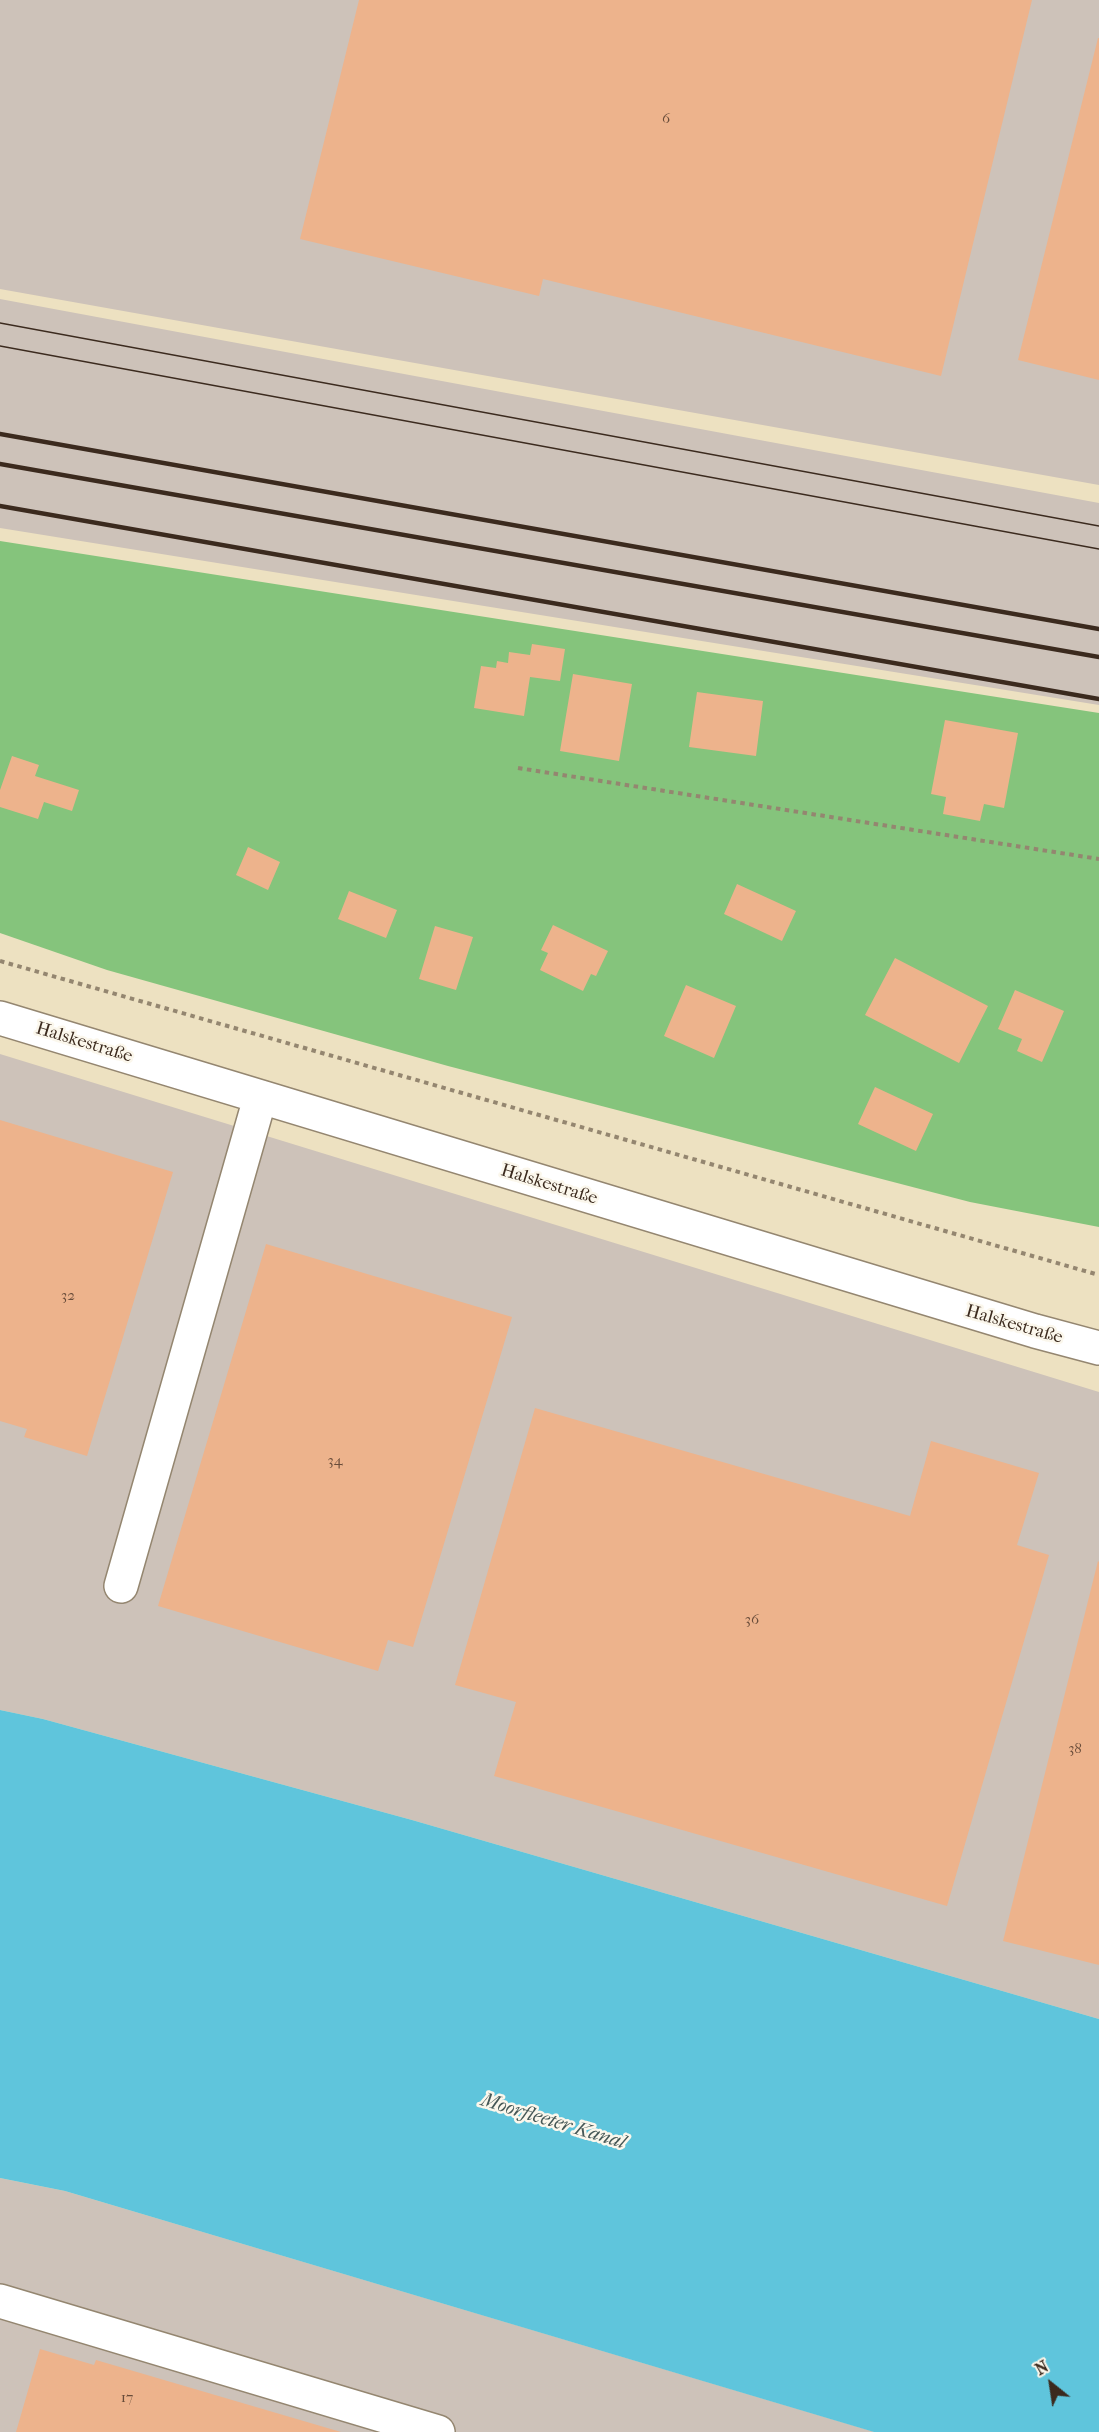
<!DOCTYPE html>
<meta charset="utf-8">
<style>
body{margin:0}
#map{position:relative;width:1099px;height:2432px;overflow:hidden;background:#ede1c1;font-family:"IM FELL French Canon",serif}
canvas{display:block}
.north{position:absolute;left:1021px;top:2354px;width:60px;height:60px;-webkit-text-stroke:4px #fbf7ec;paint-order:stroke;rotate:330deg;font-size:16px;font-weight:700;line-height:24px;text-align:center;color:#3b2a1e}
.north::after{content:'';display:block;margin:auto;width:21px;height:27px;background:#3b2a1e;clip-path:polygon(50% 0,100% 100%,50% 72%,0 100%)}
</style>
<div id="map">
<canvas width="1099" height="2432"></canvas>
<div class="north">N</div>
</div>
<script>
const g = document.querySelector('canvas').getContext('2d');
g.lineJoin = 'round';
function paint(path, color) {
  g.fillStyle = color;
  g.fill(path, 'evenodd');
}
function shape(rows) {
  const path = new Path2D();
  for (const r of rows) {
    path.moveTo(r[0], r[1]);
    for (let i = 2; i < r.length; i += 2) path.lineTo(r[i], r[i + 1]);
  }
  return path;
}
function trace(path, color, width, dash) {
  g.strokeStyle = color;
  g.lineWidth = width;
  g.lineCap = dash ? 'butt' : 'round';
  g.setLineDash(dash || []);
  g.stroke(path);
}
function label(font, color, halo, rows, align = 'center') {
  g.font = font + ' "IM FELL French Canon",serif';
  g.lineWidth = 5;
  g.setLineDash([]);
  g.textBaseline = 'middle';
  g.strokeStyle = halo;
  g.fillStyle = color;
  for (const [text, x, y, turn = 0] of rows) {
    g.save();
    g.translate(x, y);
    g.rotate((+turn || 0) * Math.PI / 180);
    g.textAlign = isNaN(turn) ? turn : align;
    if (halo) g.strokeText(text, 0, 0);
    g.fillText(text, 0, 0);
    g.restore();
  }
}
paint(shape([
 [0,0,1099,0,1099,485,0,289],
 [0,299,1099,503,1099,705,0,528],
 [0,1054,1099,1392,1099,2019,412,1820,43,1719,0,1710],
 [0,2178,65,2191,875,2432,0,2432]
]), '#cdc2b9');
paint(shape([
 [0,541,1099,713,1099,1227,970,1202,448,1066,107,970,0,933]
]), '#85c47c');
paint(shape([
 [0,1710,43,1719,412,1820,1099,2019,1099,2432,874,2432,65,2191,0,2178]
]), '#5fc5dc');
paint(shape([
 [359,0,1032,0,941,376,543,279,539,296,300,239],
 [1098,38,1099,38,1099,380,1018,360],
 [532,644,565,649,560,681,530,677,524,716,474,708,481,666,496,668,497,661,508,663,509,652,530,655],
 [573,674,632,684,619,761,560,751],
 [697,692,763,701,756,756,689,747],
 [945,720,1018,733,1004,808,984,804,980,821,943,814,946,797,931,794],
 [12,756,39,765,35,776,79,790,72,811,44,802,38,819,0,807,0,790],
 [248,847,280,862,268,890,236,875],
 [737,884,796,911,782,941,724,914],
 [349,891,397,910,386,938,338,919],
 [553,925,608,951,596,976,591,974,583,991,540,970,548,953,541,950],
 [435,926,473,937,456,990,419,979],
 [895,958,988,1006,959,1063,865,1015],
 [686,985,736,1006,714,1058,664,1036],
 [1015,990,1064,1011,1042,1062,1017,1051,1022,1039,998,1029],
 [875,1087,933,1114,916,1151,858,1124],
 [0,1120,173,1172,87,1456,24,1437,27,1429,0,1421],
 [266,1244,512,1317,413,1647,388,1640,378,1671,158,1606],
 [535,1408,910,1516,931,1441,1039,1473,1017,1545,1049,1555,947,1906,494,1776,516,1702,455,1685],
 [1098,1561,1099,1562,1099,1965,1003,1941],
 [40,2349,94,2365,96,2360,341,2432,16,2432]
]), '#edb38c');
const minor = shape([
 [0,1018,1035,1331,1099,1348],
 [121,1586,260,1098],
 [0,2301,438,2432]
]);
trace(minor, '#948670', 36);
trace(shape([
 [518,768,1099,859],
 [0,961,1099,1275]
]), '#948670', 4, [4.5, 4.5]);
trace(minor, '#fff', 33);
trace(shape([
 [0,323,1099,526],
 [0,346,1099,549]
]), '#3b2a1e', 1.5);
trace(shape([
 [0,434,1099,629],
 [0,464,1099,657],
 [0,506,1099,699]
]), '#3b2a1e', 4.5);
label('15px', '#684c3a', null, [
 ["6",666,119],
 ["32",68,1296],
 ["34",335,1461],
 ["36",752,1620],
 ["38",1075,1749],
 ["17",127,2398]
]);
label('18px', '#3b2a1e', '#fbf7ec', [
 ["Halskestraße",84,1043,17],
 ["Halskestraße",549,1185,17],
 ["Halskestraße",1014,1325,16]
]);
label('italic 20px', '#465857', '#fbf7ec', [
 ["Moorfleeter Kanal",553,2122,17]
]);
</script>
